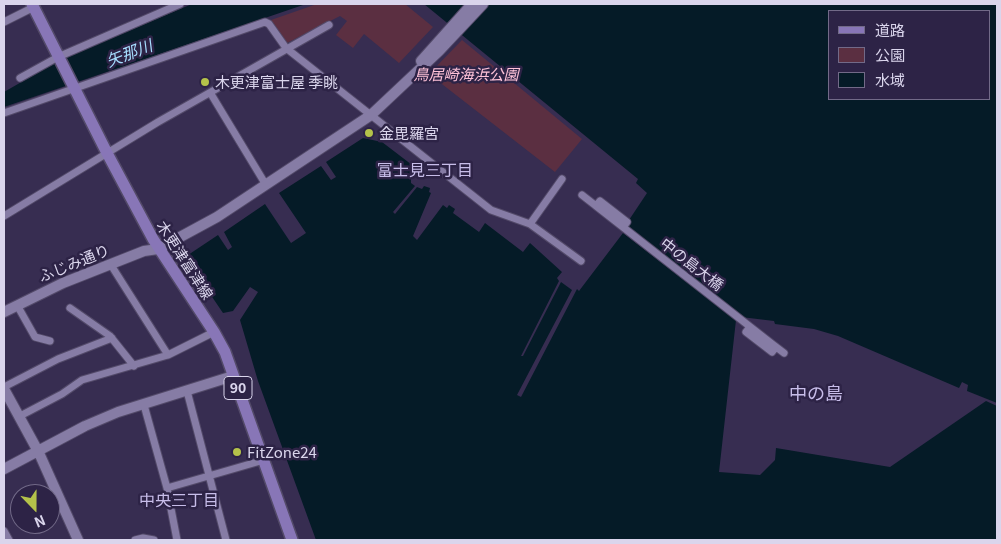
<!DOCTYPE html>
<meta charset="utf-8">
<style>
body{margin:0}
#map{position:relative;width:1001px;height:544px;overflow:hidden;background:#372d51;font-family:Georgia,"Noto Sans JP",serif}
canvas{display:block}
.frame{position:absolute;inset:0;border:5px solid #dad5ec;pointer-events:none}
.legend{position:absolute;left:828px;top:10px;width:162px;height:90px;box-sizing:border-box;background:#2d2346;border:1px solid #726a88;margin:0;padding:6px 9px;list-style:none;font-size:15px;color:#dad5ec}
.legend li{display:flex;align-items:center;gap:10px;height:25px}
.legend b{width:25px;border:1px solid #726a88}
.north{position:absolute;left:10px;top:484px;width:50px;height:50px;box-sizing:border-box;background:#2d2346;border:1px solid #726a88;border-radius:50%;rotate:158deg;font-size:14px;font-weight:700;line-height:20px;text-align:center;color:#dad5ec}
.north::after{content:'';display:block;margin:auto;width:18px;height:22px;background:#b4c24a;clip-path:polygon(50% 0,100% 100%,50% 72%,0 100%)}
</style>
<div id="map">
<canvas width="1001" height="544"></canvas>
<div class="frame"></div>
<ul class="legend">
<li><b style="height:6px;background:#8876b7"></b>道路</li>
<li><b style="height:14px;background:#5b2f41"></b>公園</li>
<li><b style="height:14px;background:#051b27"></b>水域</li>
</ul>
<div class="north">N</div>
</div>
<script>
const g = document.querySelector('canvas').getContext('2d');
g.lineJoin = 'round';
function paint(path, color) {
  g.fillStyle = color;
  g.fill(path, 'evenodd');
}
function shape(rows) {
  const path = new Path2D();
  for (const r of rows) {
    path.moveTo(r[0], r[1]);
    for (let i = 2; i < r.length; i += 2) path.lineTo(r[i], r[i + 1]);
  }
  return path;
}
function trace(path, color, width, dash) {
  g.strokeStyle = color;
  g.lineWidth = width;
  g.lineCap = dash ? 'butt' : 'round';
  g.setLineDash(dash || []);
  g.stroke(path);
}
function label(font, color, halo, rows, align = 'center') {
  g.font = font + ' Georgia,"Noto Sans JP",serif';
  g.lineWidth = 5;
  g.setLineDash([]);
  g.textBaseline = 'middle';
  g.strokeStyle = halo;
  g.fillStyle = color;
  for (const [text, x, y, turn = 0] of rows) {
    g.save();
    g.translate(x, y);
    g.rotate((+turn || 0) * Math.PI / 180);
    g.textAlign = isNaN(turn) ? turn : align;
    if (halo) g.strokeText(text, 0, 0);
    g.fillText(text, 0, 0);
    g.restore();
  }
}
paint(shape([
 [317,4,405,4,433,27,399,63,364,34,353,48,336,35,347,21,340,16,287,43,271,20],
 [462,40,582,139,555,172,429,74]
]), '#5b2f41');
paint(shape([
 [192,4,306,4,4,107,4,92,46,68,46,66],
 [424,4,997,4,997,403,967,391,968,385,962,382,959,388,838,336,814,329,775,324,774,321,741,317,625,226,647,193,636,183,638,179],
 [830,11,990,11,990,99,830,99],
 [363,138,382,142,416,168,411,175,411,183,415,186,393,212,395,214,417,187,422,189,424,186,430,188,429,192,431,193,413,236,417,240,443,205,447,208,449,205,455,209,453,213,479,232,485,223,523,252,530,243,562,272,557,278,559,281,521,356,523,356,561,282,572,290,517,395,521,397,577,289,579,291,623,233,736,320,719,472,760,475,775,460,776,448,890,467,986,401,997,406,997,540,316,540,258,381,240,320,258,292,250,287,233,311,223,313,185,257,218,235,228,250,232,247,224,232,265,204,291,243,306,233,279,193,321,166,331,180,336,177,326,162]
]), '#051b27');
const street = shape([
 [4,22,34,7],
 [20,78,58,57,180,4],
 [211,94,266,185],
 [4,113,265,22,269,24,286,48,491,210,530,224,581,261],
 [582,195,623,227,627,222,600,201,596,206,776,347,772,352,746,332,750,327,784,353],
 [4,216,158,122,329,25],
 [530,224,562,179],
 [111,265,168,355],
 [17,305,35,337,50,341],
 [70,308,110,336,134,366],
 [4,387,58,359,112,338],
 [187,391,226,540],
 [144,405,167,488,177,540],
 [20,416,62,394,82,380,168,355,214,332],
 [167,488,264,460],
 [4,531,9,540],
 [135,540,143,538,154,540]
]);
const secondary = shape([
 [421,61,472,4],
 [4,312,63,283,144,251,158,249,217,217,371,115,439,51,483,4],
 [4,389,39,453,78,540],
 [4,469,85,426,118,412,233,376]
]);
const primary = shape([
 [32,4,107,153,153,239,214,332,225,352,292,540]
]);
trace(street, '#534a69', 9);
trace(secondary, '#534a69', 12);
trace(primary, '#534a69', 14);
trace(street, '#867ca5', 7);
trace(secondary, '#867ca5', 10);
trace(primary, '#8876b7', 11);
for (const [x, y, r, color] of [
 [205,82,5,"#b4c24a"],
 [369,133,5,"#b4c24a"],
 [237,452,5,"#b4c24a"]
]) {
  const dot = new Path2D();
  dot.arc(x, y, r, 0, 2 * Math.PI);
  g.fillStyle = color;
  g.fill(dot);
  trace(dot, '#2d2346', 2);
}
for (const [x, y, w] of [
 [238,388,28]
]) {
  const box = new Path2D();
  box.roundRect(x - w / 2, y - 11.5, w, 23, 4);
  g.fillStyle = '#2d2346';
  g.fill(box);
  trace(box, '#dad5ec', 1);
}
label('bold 14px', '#dad5ec', null, [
 ["90",238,388]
]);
label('italic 15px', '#fec2d8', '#2d2346', [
 ["鳥居崎海浜公園",466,74]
]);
label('15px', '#dad5ec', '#2d2346', [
 ["木更津富士屋 季眺",215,82],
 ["金毘羅宮",379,133],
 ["FitZone24",247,452]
], 'left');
label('15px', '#dad5ec', '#2d2346', [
 ["木更津富津線",185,260,57],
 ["ふじみ通り",74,263,-22],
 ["中の島大橋",692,264,38]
]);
label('italic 16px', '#a6ddfe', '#2d2346', [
 ["矢那川",129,53,-21]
]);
label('16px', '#c7bde9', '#2d2346', [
 ["富士見三丁目",425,170],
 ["中央三丁目",179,500]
]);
label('18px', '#c7bde9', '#2d2346', [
 ["中の島",816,393]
]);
</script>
